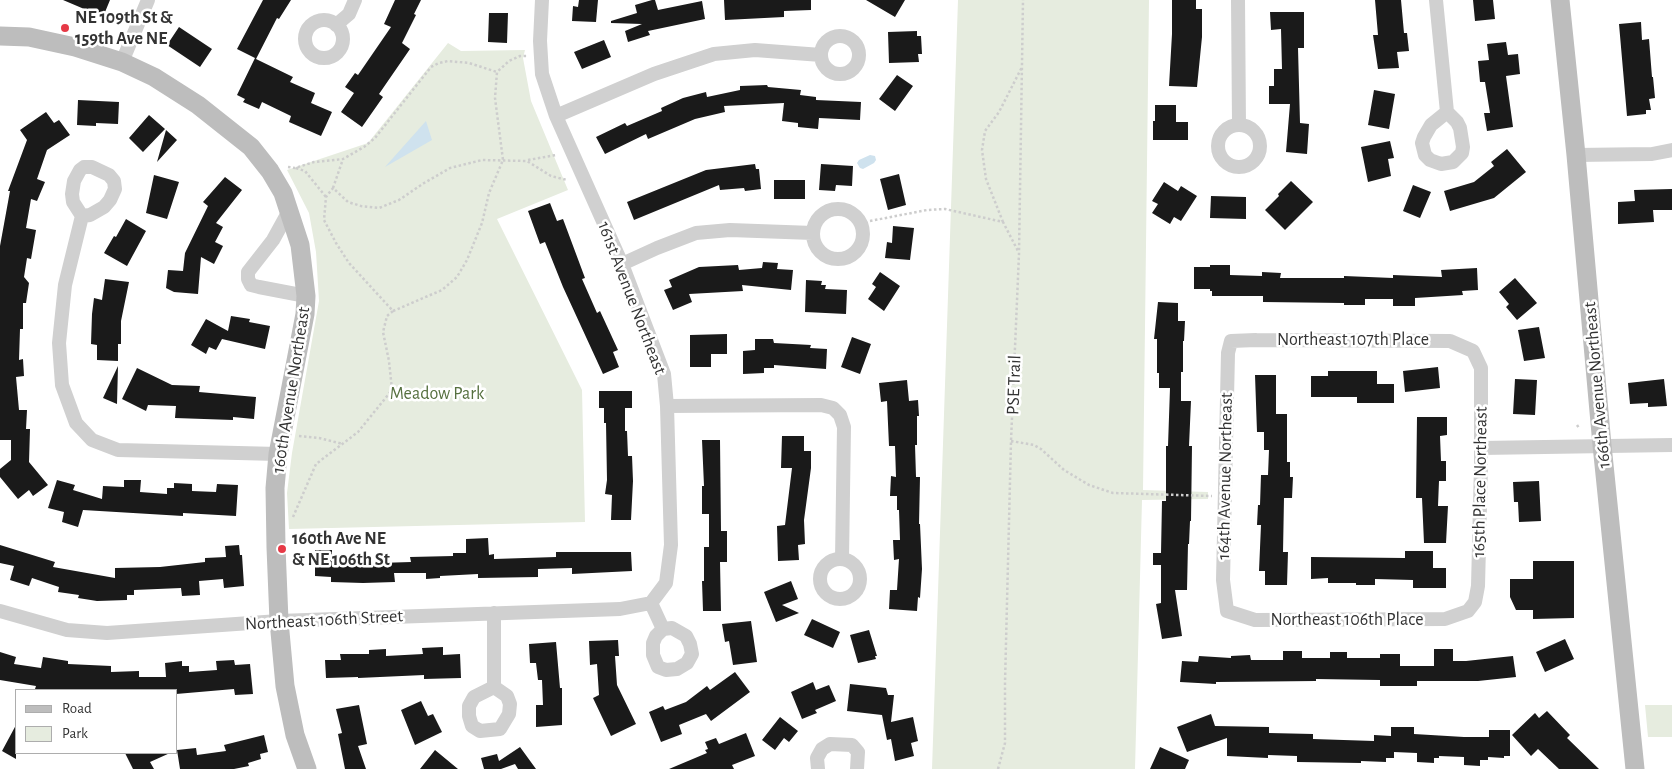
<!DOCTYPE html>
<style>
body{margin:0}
#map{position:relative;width:1672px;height:769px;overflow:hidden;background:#fff;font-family:"Alegreya Sans",sans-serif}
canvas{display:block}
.legend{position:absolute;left:15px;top:689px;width:162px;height:65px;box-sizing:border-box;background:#fff;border:1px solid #adadad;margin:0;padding:6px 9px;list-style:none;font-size:15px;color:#333}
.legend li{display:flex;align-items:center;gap:10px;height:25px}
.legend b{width:25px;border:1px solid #adadad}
</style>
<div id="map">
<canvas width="1672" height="769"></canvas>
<ul class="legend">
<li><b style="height:6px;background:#bdbdbd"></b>Road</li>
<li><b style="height:14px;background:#e6ecdf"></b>Park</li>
</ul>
</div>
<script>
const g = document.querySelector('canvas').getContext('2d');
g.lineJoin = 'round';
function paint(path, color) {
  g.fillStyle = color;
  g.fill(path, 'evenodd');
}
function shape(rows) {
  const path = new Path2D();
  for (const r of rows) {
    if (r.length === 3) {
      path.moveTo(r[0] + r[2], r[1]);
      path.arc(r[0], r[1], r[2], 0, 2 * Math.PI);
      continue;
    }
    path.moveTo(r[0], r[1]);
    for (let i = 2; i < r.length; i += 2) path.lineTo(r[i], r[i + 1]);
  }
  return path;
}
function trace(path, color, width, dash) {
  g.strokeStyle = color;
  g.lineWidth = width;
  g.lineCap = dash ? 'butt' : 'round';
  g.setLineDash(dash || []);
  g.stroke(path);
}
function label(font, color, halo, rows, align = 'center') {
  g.font = font + ' "Alegreya Sans",sans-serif';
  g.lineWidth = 5;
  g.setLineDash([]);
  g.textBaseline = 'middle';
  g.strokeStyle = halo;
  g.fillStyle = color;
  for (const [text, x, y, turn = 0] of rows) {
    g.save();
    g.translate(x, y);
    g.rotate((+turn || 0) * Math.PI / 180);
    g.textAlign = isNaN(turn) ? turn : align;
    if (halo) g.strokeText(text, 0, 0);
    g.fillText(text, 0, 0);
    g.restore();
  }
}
paint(shape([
 [958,0,1149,0,1143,490,1208,492,1208,499,1142,500,1135,769,932,769],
 [448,43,461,51,525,50,523,58,531,101,568,190,497,219,582,390,585,522,289,529,287,493,292,453,319,301,316,252,309,213,287,170,368,143],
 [1645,705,1672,705,1672,737,1648,737]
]), '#e6ecdf');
paint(shape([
 [426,121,432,140,385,167],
 [870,155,875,156,876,160,874,163,863,169,860,168,857,163,859,160]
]), '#cfe2ee');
paint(shape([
 [63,0,110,0,103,17],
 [263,0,291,0,279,19,277,18,256,59,293,77,290,82,315,93,311,103,332,112,321,136,289,122,291,116,262,102,259,109,243,102,245,99,237,95,255,58,237,49],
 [395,0,421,0,414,14,416,15,402,43,410,49,379,94,383,97,362,127,341,112,354,93,345,87,355,73,358,75,391,27,384,24],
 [579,0,598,0,596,22,572,21,573,6,578,7],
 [652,0,655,0,658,10,702,1,705,19,648,31,650,35,628,42,625,31,642,24,611,23,611,21,637,13,635,5],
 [724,0,811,0,811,10,784,11,784,17,725,20],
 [866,0,905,0,895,17],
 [1172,0,1196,0,1196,9,1202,9,1202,37,1197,87,1169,86,1172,34],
 [1375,0,1401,0,1404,33,1407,33,1409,51,1397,52,1399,68,1378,69,1373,35,1378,35],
 [1473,0,1493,0,1495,19,1475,21],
 [1270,12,1304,12,1304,48,1298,48,1300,123,1309,124,1307,154,1286,152,1290,104,1269,104,1269,86,1274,86,1274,69,1282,69,1281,29,1271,30],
 [489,13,508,13,507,43,488,42],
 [1641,22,1642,40,1649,39,1652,77,1653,77,1655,98,1649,99,1651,110,1646,110,1646,114,1627,116,1619,24],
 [179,27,212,49,200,67,167,45],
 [917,31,917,36,921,36,922,54,918,54,919,62,889,63,888,32],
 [604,40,611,57,582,69,574,52],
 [1506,42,1508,55,1518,54,1520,74,1506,76,1513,127,1487,131,1484,113,1490,113,1485,82,1480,82,1478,61,1489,60,1487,44],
 [897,75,913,86,895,111,879,99],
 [767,85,768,87,801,90,800,95,816,97,816,100,861,102,860,120,819,118,818,129,798,127,798,123,782,121,784,103,724,106,725,112,695,119,648,139,646,134,605,154,596,137,625,123,627,126,662,111,661,108,683,98,706,92,707,97,740,90,740,86],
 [1374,90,1395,94,1389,129,1368,125],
 [78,100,119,102,118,124,96,123,96,126,77,125],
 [1155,105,1176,105,1176,122,1188,122,1188,140,1153,140,1153,121,1155,121],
 [46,112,54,123,59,120,70,135,47,150,37,179,45,182,37,201,31,199,26,228,36,230,31,259,27,258,24,277,29,283,26,303,23,303,23,329,20,329,19,360,23,359,24,376,16,377,19,410,27,410,26,429,30,429,29,462,48,485,33,496,29,490,18,499,0,477,0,469,11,460,11,440,0,440,0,246,10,191,8,191,27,140,20,130],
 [149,115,165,129,143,152,129,138],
 [166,130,177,140,157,162],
 [1390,141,1394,158,1388,159,1391,176,1368,182,1361,147],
 [1507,149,1526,172,1494,198,1450,211,1444,191,1474,182,1494,166,1491,162],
 [755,164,756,169,759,169,761,189,745,191,744,188,720,190,719,185,634,220,627,202,706,170],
 [821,164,853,166,852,186,836,185,835,191,819,190],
 [899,174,906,205,888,210,880,179],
 [154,175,179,182,167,219,146,213],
 [225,177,242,190,216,223,223,227,215,242,223,246,214,264,201,257,198,294,174,292,166,288,168,270,183,271,185,253,208,206,203,202],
 [774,180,805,180,805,199,774,199],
 [1291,181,1313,202,1285,230,1265,210,1279,196,1278,194],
 [1164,182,1178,191,1181,186,1197,196,1181,221,1174,217,1170,224,1152,213,1158,204,1152,201],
 [1413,185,1431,192,1420,218,1403,211],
 [1672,189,1672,210,1653,210,1654,222,1618,224,1618,202,1635,201,1634,190],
 [1211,196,1246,197,1246,219,1210,218],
 [550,203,557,221,563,219,585,278,582,279,597,313,600,311,618,350,613,352,619,367,603,374,563,287,545,242,540,244,528,211],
 [126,219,146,231,127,266,104,253,114,236,116,237],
 [893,226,914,228,910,260,885,258,887,242,892,243],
 [763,262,778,263,777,269,793,270,791,290,742,285,743,291,689,294,692,302,673,310,664,290,672,287,669,280,699,267,738,265,739,270,762,268],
 [1210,265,1230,265,1230,275,1262,276,1262,272,1281,273,1280,278,1344,278,1344,276,1393,278,1393,275,1442,277,1441,270,1477,268,1478,290,1462,291,1463,295,1415,298,1415,306,1393,306,1393,299,1365,299,1365,305,1344,305,1344,303,1263,302,1263,296,1212,296,1212,291,1210,291,1210,289,1194,289,1194,267,1210,267],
 [880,272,900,286,884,311,868,299,876,287,872,284],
 [1515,278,1537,303,1517,320,1506,307,1509,304,1499,292],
 [105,279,129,282,121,321,121,344,118,344,118,361,97,360,97,345,91,344,92,314,94,298,102,300],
 [806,280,822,281,821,285,826,285,825,289,847,290,846,314,805,312],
 [1158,302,1178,303,1178,321,1185,321,1184,341,1183,341,1183,372,1181,372,1181,401,1191,401,1189,446,1192,446,1191,521,1190,521,1189,544,1188,544,1187,590,1175,590,1182,636,1162,639,1156,604,1161,603,1161,565,1153,565,1153,553,1161,553,1162,501,1166,501,1166,446,1168,446,1170,388,1159,388,1159,373,1157,373,1157,339,1154,339],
 [231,316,250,319,249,322,270,326,265,349,222,339,216,350,209,347,206,354,191,345,206,319,228,331],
 [1539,327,1545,358,1524,361,1518,330],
 [727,334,727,354,711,354,711,367,690,367,690,335],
 [852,337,871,344,860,374,841,367],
 [755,339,773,339,774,343,811,345,810,348,827,349,826,369,774,365,774,368,764,368,764,373,743,374,743,351,755,350],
 [118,366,117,404,103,398],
 [1438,367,1440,388,1405,392,1403,371],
 [137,368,172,385,200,386,199,392,256,397,254,419,233,417,233,420,175,418,176,406,148,405,146,411,122,399],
 [1328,371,1377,371,1377,384,1394,384,1394,403,1357,403,1357,397,1311,397,1311,376,1328,376],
 [1255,375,1276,375,1276,414,1287,414,1287,462,1290,462,1290,477,1293,477,1292,498,1284,498,1283,552,1288,552,1287,585,1265,585,1265,571,1259,571,1261,525,1257,525,1258,505,1260,505,1261,475,1268,475,1269,450,1264,450,1264,432,1257,432],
 [1515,379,1537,380,1535,415,1513,414],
 [1664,379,1667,406,1648,407,1648,403,1630,404,1628,383],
 [907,380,909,401,918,400,919,416,917,416,917,445,915,445,916,477,920,477,919,524,920,524,922,569,920,598,918,597,917,611,889,609,890,590,897,590,899,559,894,560,893,540,900,540,899,510,897,510,897,496,890,496,891,476,896,477,895,446,889,446,887,401,881,402,879,383],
 [599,391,632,391,632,408,625,408,625,431,627,431,628,456,632,456,633,481,631,520,611,520,612,495,605,494,607,480,606,423,604,423,604,408,599,408],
 [1417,417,1447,417,1447,435,1440,436,1441,461,1446,461,1446,481,1439,481,1438,506,1448,506,1446,543,1424,543,1422,498,1416,498],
 [782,436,804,436,804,451,811,451,811,468,804,520,805,544,798,545,799,560,778,561,777,526,785,525,792,468,781,468],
 [702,440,720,440,721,531,727,531,727,562,720,562,721,611,703,611,702,581,704,581,704,547,709,547,709,514,702,514,702,486,704,486],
 [57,480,75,485,73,490,102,499,103,486,124,487,124,480,141,480,140,492,167,494,167,488,174,488,174,483,192,484,192,491,216,492,217,484,238,485,236,516,183,513,183,516,83,510,78,527,62,522,64,512,48,508],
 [1539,481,1541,521,1519,522,1518,502,1514,502,1513,482],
 [488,538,489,555,494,554,494,559,556,557,556,552,631,552,632,571,572,574,572,568,538,569,538,577,478,578,478,574,440,576,440,578,426,579,426,573,394,573,395,582,363,583,331,582,331,577,315,576,315,550,332,550,332,558,348,558,347,564,411,562,410,557,453,556,453,553,466,553,466,539],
 [0,545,55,562,53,567,115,578,115,568,160,567,205,562,205,558,226,557,225,546,239,545,240,555,242,555,244,586,224,588,223,579,199,581,200,595,182,596,181,588,134,590,134,595,127,595,127,600,97,601,78,598,79,595,58,592,59,587,32,578,29,586,10,580,14,566,0,563],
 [1405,551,1433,551,1433,568,1446,568,1446,588,1413,588,1413,580,1375,579,1375,585,1356,585,1356,583,1328,583,1328,578,1311,579,1311,557,1405,558],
 [1533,561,1574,561,1574,618,1533,619,1533,610,1516,610,1510,597,1510,579,1533,579],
 [791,581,798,599,782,605,799,613,776,622,764,592],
 [812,619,840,632,833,648,804,635],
 [751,621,757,662,733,665,729,641,725,642,722,624],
 [869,630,877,656,875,656,876,659,858,663,850,635],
 [1565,639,1574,659,1545,672,1536,652],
 [618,640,619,656,615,656,617,685,636,724,611,736,593,698,599,695,597,664,590,665,589,641],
 [556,642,560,688,562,688,562,725,536,727,536,705,543,705,542,680,538,680,536,663,530,663,529,644],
 [443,647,443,655,460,654,461,678,424,679,424,675,358,678,358,677,326,678,325,660,341,660,340,654,369,654,369,650,386,649,386,656,423,654,422,648],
 [1434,649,1453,649,1453,661,1466,661,1513,656,1516,677,1478,681,1417,681,1417,686,1380,686,1380,680,1316,679,1316,681,1216,682,1216,684,1180,682,1182,661,1198,662,1199,656,1231,658,1231,656,1250,655,1251,660,1283,660,1283,651,1302,651,1302,658,1330,658,1330,652,1347,652,1347,658,1380,658,1380,654,1400,654,1400,666,1434,666],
 [0,652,16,657,14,664,41,668,43,657,68,661,68,664,111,666,111,672,139,671,139,677,166,677,165,663,182,661,182,666,189,666,189,672,217,670,216,661,234,660,235,665,250,664,253,694,235,695,234,689,176,694,176,690,46,690,35,689,36,686,0,680],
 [735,672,750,692,711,721,706,714,679,725,682,734,661,742,649,712,663,706,665,710,686,702,707,686,710,690],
 [813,682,816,690,829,685,836,701,815,710,817,713,802,719,791,692],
 [850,684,886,688,888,695,894,695,891,722,913,717,918,741,911,743,914,756,895,761,891,739,887,740,882,715,847,711],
 [421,701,428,716,433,714,442,732,415,745,401,710],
 [359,705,367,744,358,746,366,769,345,769,338,734,342,733,336,709],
 [1547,711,1570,735,1567,738,1599,769,1559,769,1538,749,1531,756,1512,735,1535,713,1539,718],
 [1211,714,1215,726,1269,727,1269,733,1313,734,1313,739,1374,741,1374,735,1391,736,1391,727,1414,727,1414,734,1464,737,1489,737,1489,730,1510,730,1510,756,1504,756,1504,758,1488,757,1488,760,1480,760,1480,766,1464,765,1464,757,1439,756,1439,758,1434,758,1434,763,1417,762,1417,753,1394,752,1394,758,1386,758,1386,762,1361,761,1361,763,1297,762,1297,756,1268,755,1268,758,1227,756,1227,738,1187,752,1177,727],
 [780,717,798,731,789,742,784,738,775,750,762,740],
 [16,725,16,759,2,751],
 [746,733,755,756,732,765,734,769,669,769,707,753,705,750,708,749,705,742,716,738,719,744],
 [264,735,268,752,260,754,261,759,248,763,249,766,234,769,180,769,177,750,196,748,197,755,226,751,224,745],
 [520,747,536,769,518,769,515,764,501,769,484,769,481,758,497,754,499,761],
 [1160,747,1189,760,1185,769,1150,769],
 [435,750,458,769,420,769],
 [125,753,170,753,150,762,154,769,133,769]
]), '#1a1a1a');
trace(shape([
 [528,160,556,155],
 [288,167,295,168,314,162,343,159,364,147,375,138,431,67,439,63,448,61,469,63,497,72],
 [296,168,305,171,326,197],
 [333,188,343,159],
 [870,221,927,210,945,209,1003,222,1018,251],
 [1003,222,986,179,982,150,985,131,999,112,1022,67],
 [393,311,442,290,457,277,467,260,482,223,489,193,503,160,495,98,497,72,509,61,520,56,527,56],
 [1577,425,1579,428],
 [299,436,319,438,343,444],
 [1011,441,1034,445,1041,449,1064,470,1089,485,1113,493,1212,496],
 [293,517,316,464,358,432,392,390,389,361,383,332,387,316,393,311,349,263,336,243,324,220,326,197,333,188,348,202,361,206,379,208,399,200,424,183,450,168,482,160,527,161,551,176,567,180],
 [998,769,1005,743,1005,683,1011,441,1019,254,1023,0]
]), '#cdcdcd', 2.5, [2.5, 2.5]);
trace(shape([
 [542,0,540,41,542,74,556,116,622,264,664,374,667,406,671,545,666,583,651,603,663,629],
 [1238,0,1239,125],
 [1436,0,1447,112,1457,122,1460,128,1463,147,1462,153,1453,162,1441,164,1430,160,1425,155,1422,143,1424,137,1431,125,1447,112],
 [324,39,19],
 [336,25,349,14,355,0],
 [840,55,19],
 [122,62,148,0],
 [556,116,654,74,714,54,755,50,821,55],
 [1239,146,21],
 [1576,155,1652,154,1672,150],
 [84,167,92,167,109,175,114,181,115,189,110,200,104,207,90,215,82,216,73,202,72,194,74,181,80,170,84,167],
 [838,234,25],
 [289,211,273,240,248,272,248,279,251,285,259,287,306,296],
 [82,216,65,285,59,343,62,385,76,423,92,440,118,450,278,454],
 [622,264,657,248,696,233,730,230,813,233],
 [1256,340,1450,341,1473,351,1481,368,1481,465,1478,586,1475,602,1468,611,1445,619,1255,620,1227,611,1223,580,1228,353,1231,341,1256,340],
 [667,406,821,405,833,408,840,415,844,427,842,559],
 [1481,448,1672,445],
 [840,579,20],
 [0,611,67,630,107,633,279,621,620,609,651,603],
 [672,628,686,636,690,644,692,654,687,663,677,669,666,670,658,667,653,655,653,643,656,636,663,629,672,628],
 [494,687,507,696,510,704,509,714,500,729,480,731,472,726,469,716,469,706,474,697,494,687,494,613],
 [818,769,817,758,822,749,830,744,852,745,858,752,857,769]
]), '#d0d0d0', 14);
trace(shape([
 [1560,0,1576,155,1602,445,1635,769],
 [0,36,29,37,75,47,122,62,154,77,198,105,251,147,270,171,283,193,300,245,306,296,305,314,278,454,275,488,276,547,279,621,285,686,295,735,307,769]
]), '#bdbdbd', 19);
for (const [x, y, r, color] of [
 [65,28,5,"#e63946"],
 [282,549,5,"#e63946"]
]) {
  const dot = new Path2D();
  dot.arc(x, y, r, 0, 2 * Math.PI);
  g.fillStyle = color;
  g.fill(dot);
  trace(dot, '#fff', 2);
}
label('bold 18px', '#333', '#fff', [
 ["NE 109th St &",75,18],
 ["159th Ave NE",75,39],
 ["160th Ave NE",292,539],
 ["& NE 106th St",292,560]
], 'left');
label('18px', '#333', '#fff', [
 ["161st Avenue Northeast",632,298,69],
 ["Northeast 107th Place",1353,340],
 ["PSE Trail",1014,385,-88],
 ["166th Avenue Northeast",1597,385,-95],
 ["160th Avenue Northeast",291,390,-81],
 ["164th Avenue Northeast",1225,476,-89],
 ["165th Place Northeast",1480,482,-89],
 ["Northeast 106th Street",324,620,-3],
 ["Northeast 106th Place",1347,620]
]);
label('18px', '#56703f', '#fff', [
 ["Meadow Park",437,394]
]);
</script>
